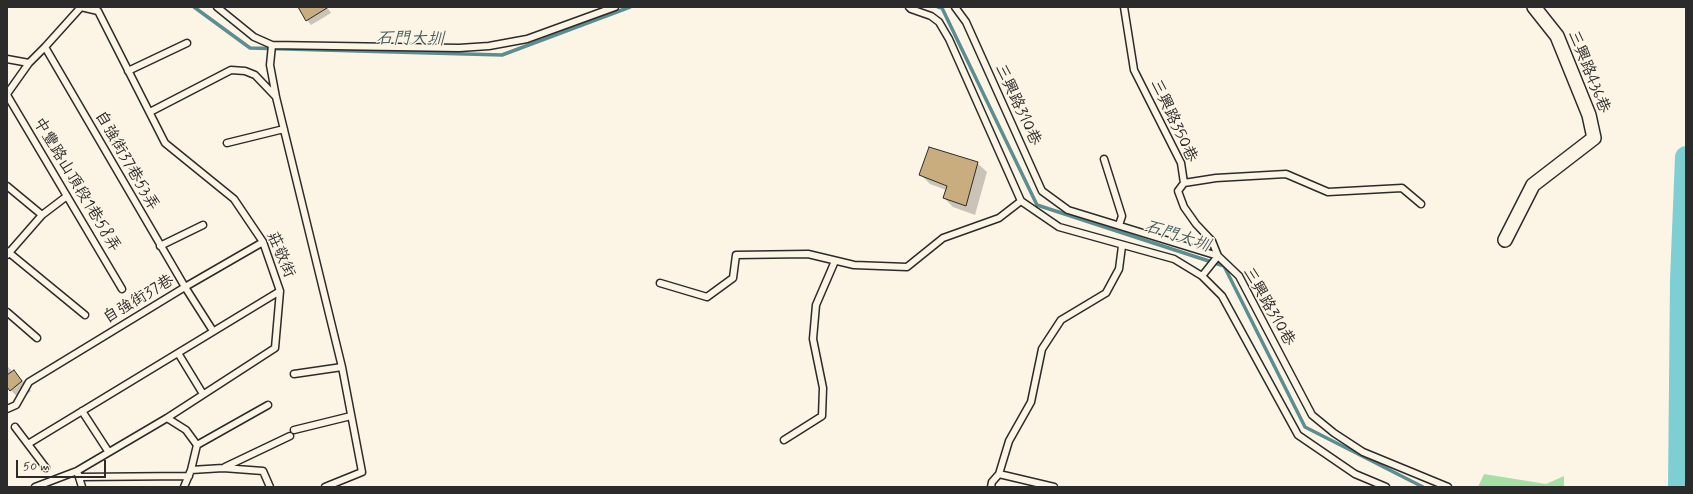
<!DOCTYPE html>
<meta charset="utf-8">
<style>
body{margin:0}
#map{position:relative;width:1693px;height:494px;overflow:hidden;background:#fcf5e5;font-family:Mynerve,sans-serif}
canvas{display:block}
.frame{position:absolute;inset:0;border:8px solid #2b2b2b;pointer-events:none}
.scale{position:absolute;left:16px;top:460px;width:90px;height:18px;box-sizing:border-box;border:2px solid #2b2b2b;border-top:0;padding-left:5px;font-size:12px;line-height:14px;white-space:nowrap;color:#2b2b2b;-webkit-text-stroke:3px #fcf5e5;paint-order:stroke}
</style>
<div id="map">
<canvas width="1693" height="494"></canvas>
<div class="frame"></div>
<div class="scale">50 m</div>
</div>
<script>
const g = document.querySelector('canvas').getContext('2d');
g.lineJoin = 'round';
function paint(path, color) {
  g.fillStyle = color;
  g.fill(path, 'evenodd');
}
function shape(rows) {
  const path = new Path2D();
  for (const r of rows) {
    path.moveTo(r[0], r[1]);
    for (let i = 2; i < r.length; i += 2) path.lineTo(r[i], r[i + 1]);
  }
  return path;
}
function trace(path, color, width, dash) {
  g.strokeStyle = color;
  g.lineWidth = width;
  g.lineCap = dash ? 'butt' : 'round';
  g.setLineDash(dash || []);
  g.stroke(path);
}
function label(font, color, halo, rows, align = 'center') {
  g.font = font + ' Mynerve,"LXGW WenKai TC",sans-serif';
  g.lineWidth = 3;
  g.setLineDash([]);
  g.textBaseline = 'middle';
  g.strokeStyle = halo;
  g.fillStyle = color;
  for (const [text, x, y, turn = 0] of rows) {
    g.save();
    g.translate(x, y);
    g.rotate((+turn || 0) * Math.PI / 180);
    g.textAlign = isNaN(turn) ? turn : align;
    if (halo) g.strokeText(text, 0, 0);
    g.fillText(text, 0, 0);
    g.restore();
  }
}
paint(shape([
 [1484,474,1546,484,1564,476,1564,487,1478,487]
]), '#a6e0a6');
paint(shape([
 [300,7,327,7,331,13,311,25,307,20],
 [977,163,987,172,975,215,953,207,944,198,946,190,930,184,920,174],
 [7,366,23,381,31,391,20,400,7,386]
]), '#0003');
trace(shape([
 [194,7,250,48,502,55,630,7],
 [938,7,942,8,1037,205,1224,266,1305,427,1423,487]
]), '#5c8d90', 3.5);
trace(shape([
 [1679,487,1681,280,1686,157]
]), '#7dcfd4', 22);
const building = shape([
 [298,7,326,7,327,8,306,21,298,7],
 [929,147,978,162,966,206,943,198,947,186,919,175,929,147],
 [14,370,22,381,10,391,7,387,7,375,14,370]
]);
paint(building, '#caad7f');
trace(building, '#2b2b2b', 1);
const service = shape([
 [217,7,254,37,272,45,459,48,489,46,527,39,615,7],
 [909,7,911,9,931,16,939,22,949,39,1021,201,1059,227,1174,259,1202,276,1222,296,1298,435,1355,474,1386,487],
 [955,7,966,22,1042,191,1068,210,1218,256,1239,276,1312,415,1334,433,1363,452,1448,487],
 [1124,7,1134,70,1181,163,1184,183,1178,191,1184,207,1196,224,1212,241,1218,256,1202,276],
 [272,45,270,65,276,97,342,367,362,472,325,487],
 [45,47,185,287,213,331],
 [7,59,29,63],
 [128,71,187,43],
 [7,94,29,63,45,47,81,7],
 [7,95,122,289],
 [150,112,231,70,245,71,255,75,276,97],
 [227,143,284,129],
 [1104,159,1122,216,1119,225],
 [1184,183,1216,178,1286,174,1328,192,1402,188,1421,204],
 [7,186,42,215],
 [160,246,203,225],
 [7,251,85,315],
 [7,255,42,215,67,196],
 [660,283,707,297,733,278,736,255,808,254,854,265,907,267,943,238,999,218,1021,201],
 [7,312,37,338],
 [178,353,203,394],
 [294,374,342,367],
 [7,409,16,405,29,382,185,287,263,242],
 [82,411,108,451],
 [167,418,186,430,197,445,191,470,184,487],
 [15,427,46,468],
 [294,430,351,416],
 [784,440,822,416,823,388,813,339,816,305,835,261],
 [28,444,280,291],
 [197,445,268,405],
 [225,467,290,436],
 [191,470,223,468,263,471,270,487],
 [78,474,82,487],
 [999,474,1054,487],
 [80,477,189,476],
 [35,487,77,471,167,418,275,348,280,291,263,242,234,199,165,143,98,11,81,7],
 [991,487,992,482,999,474,1009,441,1031,402,1042,349,1061,320,1106,293,1119,269,1122,246]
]);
const minor = shape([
 [1505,240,1533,185,1594,138,1589,115,1557,36,1534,7]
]);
trace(service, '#2b2b2b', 9);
trace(minor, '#2b2b2b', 16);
trace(service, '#fcf5e5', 6);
trace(minor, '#fcf5e5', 13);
label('16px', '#2b2b2b', '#fcf5e5', [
 ["三興路436巷",1588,72,68],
 ["三興路310巷",1017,105,65],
 ["三興路350巷",1173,121,65],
 ["自強街37巷53弄",126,161,60],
 ["中豐路山頂段1巷58弄",76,185,59],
 ["莊敬街",280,255,67],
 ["自強街37巷",139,300,-31],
 ["三興路310巷",1268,307,60]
]);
label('italic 17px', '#445c5e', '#fcf5e5', [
 ["石門大圳",410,40,1],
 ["石門大圳",1177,237,18]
]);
</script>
